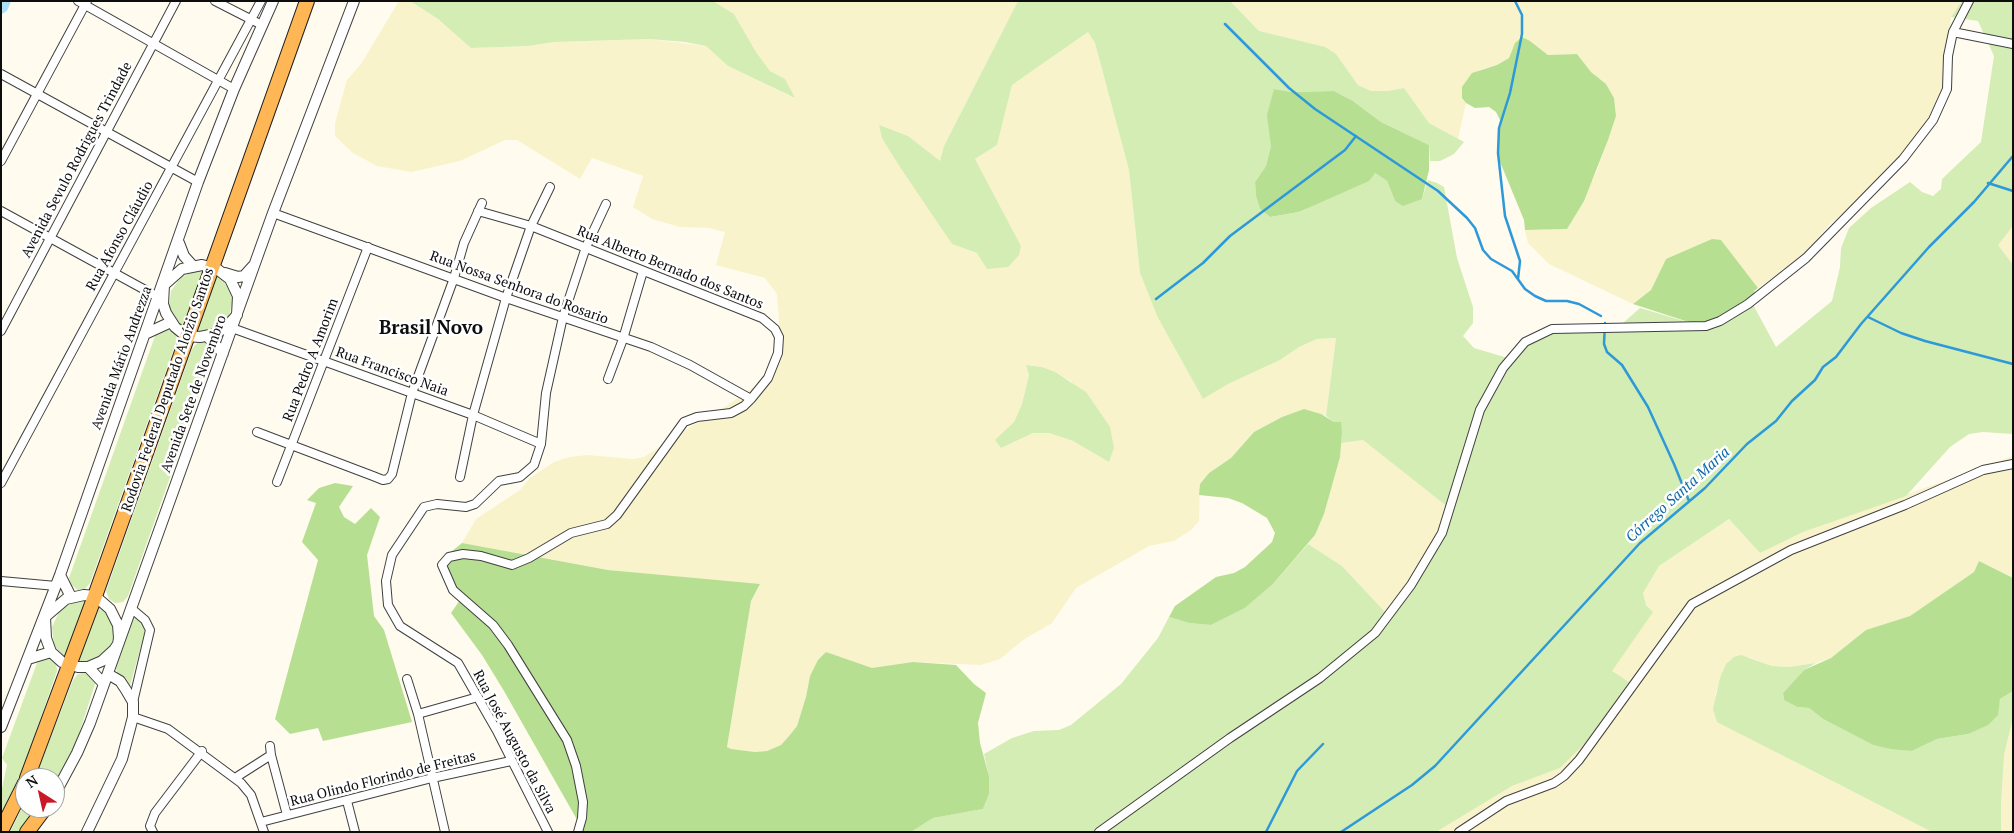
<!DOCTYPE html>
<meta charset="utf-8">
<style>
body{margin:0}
#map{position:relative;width:2014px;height:833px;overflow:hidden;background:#fffbee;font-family:"PT Serif",serif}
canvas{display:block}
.frame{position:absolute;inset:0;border:2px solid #0d0d0d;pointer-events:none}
.north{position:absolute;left:15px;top:768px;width:50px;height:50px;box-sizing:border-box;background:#fff;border:1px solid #9e9e9e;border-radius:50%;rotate:325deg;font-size:14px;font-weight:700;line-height:20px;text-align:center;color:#0d0d0d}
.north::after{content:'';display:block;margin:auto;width:18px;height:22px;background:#c91926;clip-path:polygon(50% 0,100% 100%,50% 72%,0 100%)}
</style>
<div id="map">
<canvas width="2014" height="833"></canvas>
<div class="frame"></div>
<div class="north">N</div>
</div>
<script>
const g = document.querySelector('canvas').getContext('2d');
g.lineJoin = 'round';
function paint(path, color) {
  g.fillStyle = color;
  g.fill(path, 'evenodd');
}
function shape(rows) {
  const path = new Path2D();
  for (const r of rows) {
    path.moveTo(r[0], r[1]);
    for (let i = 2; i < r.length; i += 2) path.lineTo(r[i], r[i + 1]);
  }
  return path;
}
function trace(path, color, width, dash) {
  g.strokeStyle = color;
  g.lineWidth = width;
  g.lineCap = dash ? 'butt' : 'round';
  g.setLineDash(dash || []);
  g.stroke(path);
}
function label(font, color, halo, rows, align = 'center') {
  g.font = font + ' "PT Serif",serif';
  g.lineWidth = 5;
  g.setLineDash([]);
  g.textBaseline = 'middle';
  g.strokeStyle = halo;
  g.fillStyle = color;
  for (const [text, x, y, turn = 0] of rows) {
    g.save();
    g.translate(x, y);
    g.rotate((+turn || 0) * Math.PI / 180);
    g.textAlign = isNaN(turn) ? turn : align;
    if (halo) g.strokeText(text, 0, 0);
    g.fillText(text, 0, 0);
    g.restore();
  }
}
paint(shape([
 [399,1,410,1,438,19,471,48,528,46,554,42,649,39,706,46,728,66,794,98,785,79,770,71,756,52,734,14,713,1,1018,1,944,146,940,162,908,136,879,126,952,244,977,253,1021,246,975,159,997,145,1012,85,1088,32,1095,43,1129,170,1140,273,1158,318,1203,399,1228,384,1280,360,1299,347,1317,339,1336,338,1326,416,1304,409,1282,417,1254,432,1231,458,1209,473,1200,484,1199,521,1191,530,1174,541,1149,546,1076,588,1052,623,1023,640,1000,659,981,665,913,662,872,669,826,652,810,676,806,697,797,726,789,736,781,745,767,751,755,752,731,749,727,747,751,601,760,585,608,570,462,543,476,519,520,490,530,478,554,462,569,457,587,455,633,459,644,457,693,425,712,416,755,386,768,373,784,341,780,334,777,294,765,278,716,265,725,232,709,228,680,227,652,219,633,207,643,176,592,158,580,179,517,140,505,140,460,161,411,172,377,166,353,153,335,136,335,123,347,80,361,64],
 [1026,365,1042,367,1071,381,1114,448,1109,462,1073,441,1049,433,1033,433,1001,448,996,440,1014,422,1022,404,1029,375],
 [1230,1,1962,1,1951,17,1946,85,1925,126,1912,146,1872,188,1828,226,1804,255,1758,288,1721,240,1666,259,1651,290,1633,304,1549,264,1528,243,1525,230,1567,229,1597,171,1616,116,1614,98,1606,84,1591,72,1577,54,1548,55,1530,41,1515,43,1509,58,1497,65,1479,70,1462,98,1466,103,1458,139,1429,123,1404,88,1388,91,1371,91,1358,85,1336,54,1259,31],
 [2013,226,2013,265,1997,245],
 [1363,440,1449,508,1432,546,1404,592,1386,613,1342,566,1308,544,1315,535,1324,514,1340,456,1341,443],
 [2013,456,2013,578,1979,561,1974,572,1910,616,1866,630,1831,658,1816,663,1789,667,1772,666,1749,657,1726,665,1715,695,1775,752,1932,832,1436,832,1512,786,1560,768,1629,682,1611,671,1652,612,1646,605,1643,593,1659,566,1729,519,1760,553,1803,532],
 [2013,718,2013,832,2001,832,2001,804,2004,755]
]), '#f8f3cb');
paint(shape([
 [410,1,713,1,734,14,756,52,770,71,785,79,795,98,728,66,706,46,685,42,649,39,554,42,528,46,471,48,438,19],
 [1018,1,1230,1,1259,31,1325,47,1336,54,1358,85,1371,91,1388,91,1404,88,1429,123,1464,142,1454,154,1440,161,1430,161,1429,145,1381,122,1353,101,1334,91,1292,92,1274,89,1271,146,1266,166,1255,182,1256,196,1260,209,1270,217,1300,212,1375,173,1387,181,1395,201,1422,199,1428,180,1437,183,1444,187,1457,258,1473,307,1473,323,1463,336,1474,348,1511,359,1527,343,1545,334,1614,331,1640,308,1701,326,1750,299,1776,347,1832,301,1840,267,1841,248,1849,228,1871,208,1910,182,1922,192,1933,196,1941,189,1942,179,1981,142,1994,56,1978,21,1951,17,1962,1,2013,1,2013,226,1998,245,2013,265,2013,434,1983,432,1969,434,1950,447,1906,496,1803,532,1760,553,1729,519,1659,566,1643,593,1646,605,1653,612,1612,671,1629,682,1586,742,1560,768,1512,786,1436,832,911,832,933,818,983,809,989,794,989,776,984,754,1012,738,1034,731,1059,730,1071,725,1121,684,1158,638,1169,617,1189,623,1211,625,1245,608,1273,584,1308,544,1342,566,1386,613,1404,592,1432,546,1449,508,1363,440,1341,443,1342,433,1334,422,1326,416,1336,338,1317,339,1299,347,1280,360,1228,384,1203,399,1158,318,1140,273,1129,170,1095,43,1088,32,1012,85,997,145,975,159,1021,246,1019,255,1008,267,987,269,977,253,952,244,900,167,882,138,879,125,908,136,940,161,944,146],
 [196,271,205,271,183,328,172,315,169,307,171,291,181,277],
 [215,275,222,279,231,292,233,300,229,316,219,328,203,332,195,332],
 [168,328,175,332,177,340,90,583,85,589,78,590,71,585,69,578,155,336,157,332],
 [205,341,214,349,214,353,128,596,123,602,115,603,109,599,106,591,192,349,197,343],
 [1026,365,1042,367,1055,372,1086,392,1110,427,1114,448,1109,462,1073,441,1049,433,1033,433,1001,448,995,440,1014,422,1022,404,1029,375],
 [76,601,88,601,66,658,54,645,52,627,60,610],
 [98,604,112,619,115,632,111,645,103,656,90,661,77,661],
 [133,614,144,625,145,631,130,686,118,677,115,664],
 [1741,655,1772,666,1789,667,1816,663,1804,670,1783,693,1784,700,1797,707,1809,708,1823,719,1873,745,1912,751,1937,739,1968,734,1999,704,2000,699,2013,691,2013,718,2004,755,2001,804,2001,832,1932,832,1717,722,1713,709,1720,678,1726,664,1734,657],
 [48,657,56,662,57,671,22,772,1,815,1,793,7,765,2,758,37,663,39,660],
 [86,672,95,680,95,684,75,746,55,786,55,778,35,778,73,680,78,674],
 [25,802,25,808,43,808,23,832,10,832]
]), '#d3edb4');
paint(shape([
 [1522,37,1530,41,1548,55,1577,54,1591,72,1606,84,1614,98,1616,116,1608,140,1584,201,1567,229,1525,230,1524,220,1498,157,1500,120,1496,112,1489,107,1475,108,1466,103,1462,98,1462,87,1472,73,1497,65,1509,58,1515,43],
 [1274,89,1292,92,1334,91,1353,101,1381,122,1429,145,1429,170,1422,199,1403,206,1395,201,1387,181,1375,173,1369,181,1299,212,1270,217,1260,209,1256,196,1255,182,1266,166,1271,146,1267,115],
 [1712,239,1721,240,1758,288,1754,291,1757,295,1725,316,1701,326,1633,304,1651,290,1666,259],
 [1304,409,1321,414,1334,422,1341,422,1342,433,1340,457,1324,514,1315,535,1273,584,1245,608,1211,625,1189,623,1169,617,1175,606,1216,577,1234,573,1245,567,1272,542,1275,533,1267,518,1242,503,1228,498,1199,495,1200,484,1209,473,1231,458,1254,432,1282,417],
 [335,483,353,486,339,507,344,517,355,524,371,508,380,517,367,555,374,616,384,630,412,722,323,741,318,728,290,734,275,719,318,560,302,542,316,503,307,500,319,488],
 [462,543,608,570,760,584,751,601,727,747,731,749,755,752,767,751,781,745,789,736,797,726,806,697,810,676,818,660,826,652,872,668,913,662,956,665,974,684,986,693,978,723,980,743,989,776,989,794,983,809,933,818,911,832,584,832,504,691,482,655,451,613,460,600,440,561],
 [1979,561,2013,578,2013,691,2000,699,1998,715,1988,725,1968,734,1937,739,1912,751,1891,749,1873,745,1823,719,1809,708,1797,707,1784,700,1783,693,1804,670,1831,658,1866,630,1910,616,1974,572]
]), '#b7df92');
trace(shape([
 [1515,1,1522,15,1522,34,1510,93,1499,128,1498,153,1505,216,1520,261,1518,279],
 [1225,24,1289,88,1315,109,1438,191,1467,218,1475,228,1483,250,1491,259,1512,271,1525,289,1535,296,1546,301,1567,301,1579,304,1601,316],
 [1988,183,2013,191],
 [1156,299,1203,263,1230,236,1345,150,1356,136],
 [1868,317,1901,333,1925,341,2013,364],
 [1605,323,1604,344,1607,352,1622,365,1648,407,1674,464,1689,501],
 [1266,832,1297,771,1323,744],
 [1341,832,1412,785,1435,766,1640,543,1705,488,1747,444,1776,421,1792,401,1815,380,1823,367,1836,357,1861,324,1929,247,1974,202,2013,156]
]), '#2e99d9', 2.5);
trace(shape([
 [1,6,3,1]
]), '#ade0fb', 15);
const minor = shape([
 [78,1,234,89],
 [215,1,262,25],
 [1953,32,2013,44],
 [1,74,198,182],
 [1,161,87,1],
 [1,211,158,297],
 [478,211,531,226,762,318,775,329,779,337,778,353,768,378,751,399,744,406,731,413,697,417,684,422,617,515,607,524,571,533,529,558,512,565,481,556,463,554,449,557,442,565,453,590,493,625,508,645,567,740,576,766,583,802,582,818,578,832],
 [273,213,506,298,651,347,690,365,751,399],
 [232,328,473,415,541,444],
 [1,331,176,1],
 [608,379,623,339,643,271],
 [257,432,373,476,383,480,388,479,392,474,412,393,454,278,464,243,482,203],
 [460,477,473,415,506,298,531,226,550,187],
 [277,482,368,247],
 [1,483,261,1],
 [1,581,56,586],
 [132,609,145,620,150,630,133,702],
 [407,679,418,714,445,832],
 [418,714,478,697],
 [133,717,168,729,241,783,251,795,264,832],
 [271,755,287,815],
 [235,778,271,755,270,746],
 [347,801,355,832],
 [261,822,432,778,511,761],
 [153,832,150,826,155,813,202,751],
 [548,832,497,731,458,663,400,626,388,605,386,581,392,555,424,507,437,504,466,507,475,504,499,481,520,477,534,465,541,444,546,393,563,317,586,247,606,204],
 [1099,832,1230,738,1320,678,1375,633,1411,585,1442,533,1480,410,1503,368,1525,342,1552,329,1706,326,1720,321,1748,304,1806,258,1903,159,1933,120,1947,89,1948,56,1953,32,1969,1],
 [1459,832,1506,801,1554,783,1564,776,1579,760,1692,604,1791,550,1905,505,1983,470,2013,464]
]);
const tertiary = shape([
 [179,243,184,256,193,266],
 [202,265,217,269,230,279,238,296,237,315,227,326,215,334,200,337,186,336,175,327,166,313,163,304,164,285,182,269,202,265],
 [225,273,238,277,244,276,253,266],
 [145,334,171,322],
 [207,336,223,353],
 [60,575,71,597],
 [84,595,95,596,110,609,118,625,119,638,118,644,114,650,102,661,88,667,78,667,62,662,51,652,46,638,45,617,66,599,84,595],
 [28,659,51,652],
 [88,667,104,684],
 [1,727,60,575,198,182,234,89,273,1],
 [55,794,77,753,90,723,273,213,354,1],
 [87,832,122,759,133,717,133,702,126,690,120,681,108,674]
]);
const trunk = shape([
 [27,778,95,596,307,1],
 [1,831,25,783],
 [27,832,45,808]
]);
trace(minor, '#404040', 10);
trace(tertiary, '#404040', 12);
trace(trunk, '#1e1e1e', 16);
trace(minor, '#fff', 8);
trace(tertiary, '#fff', 10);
trace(trunk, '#ffb655', 14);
label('14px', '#0d0d0d', '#fff', [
 ["Avenida Sevulo Rodrigues Trindade",77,160,-62],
 ["Rua Afonso Cláudio",120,236,-61],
 ["Rua Alberto Bernado dos Santos",670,268,22],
 ["Rua Nossa Senhora do Rosario",519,288,20],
 ["Avenida Mário Andrezza",122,358,-70],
 ["Rua Pedro A Amorim",311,360,-69],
 ["Rua Francisco Naia",392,372,20],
 ["Rodovia Federal Deputado Aloízio Santos",168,390,-71],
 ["Avenida Sete de Novembro",194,394,-70],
 ["Rua José Augusto da Silva",514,742,62],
 ["Rua Olindo Florindo de Freitas",383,779,-14]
]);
label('italic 15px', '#0c69aa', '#fff', [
 ["Córrego Santa Maria",1678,495,-42]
]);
label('bold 19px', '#0d0d0d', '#fff', [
 ["Brasil Novo",431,329]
]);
</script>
